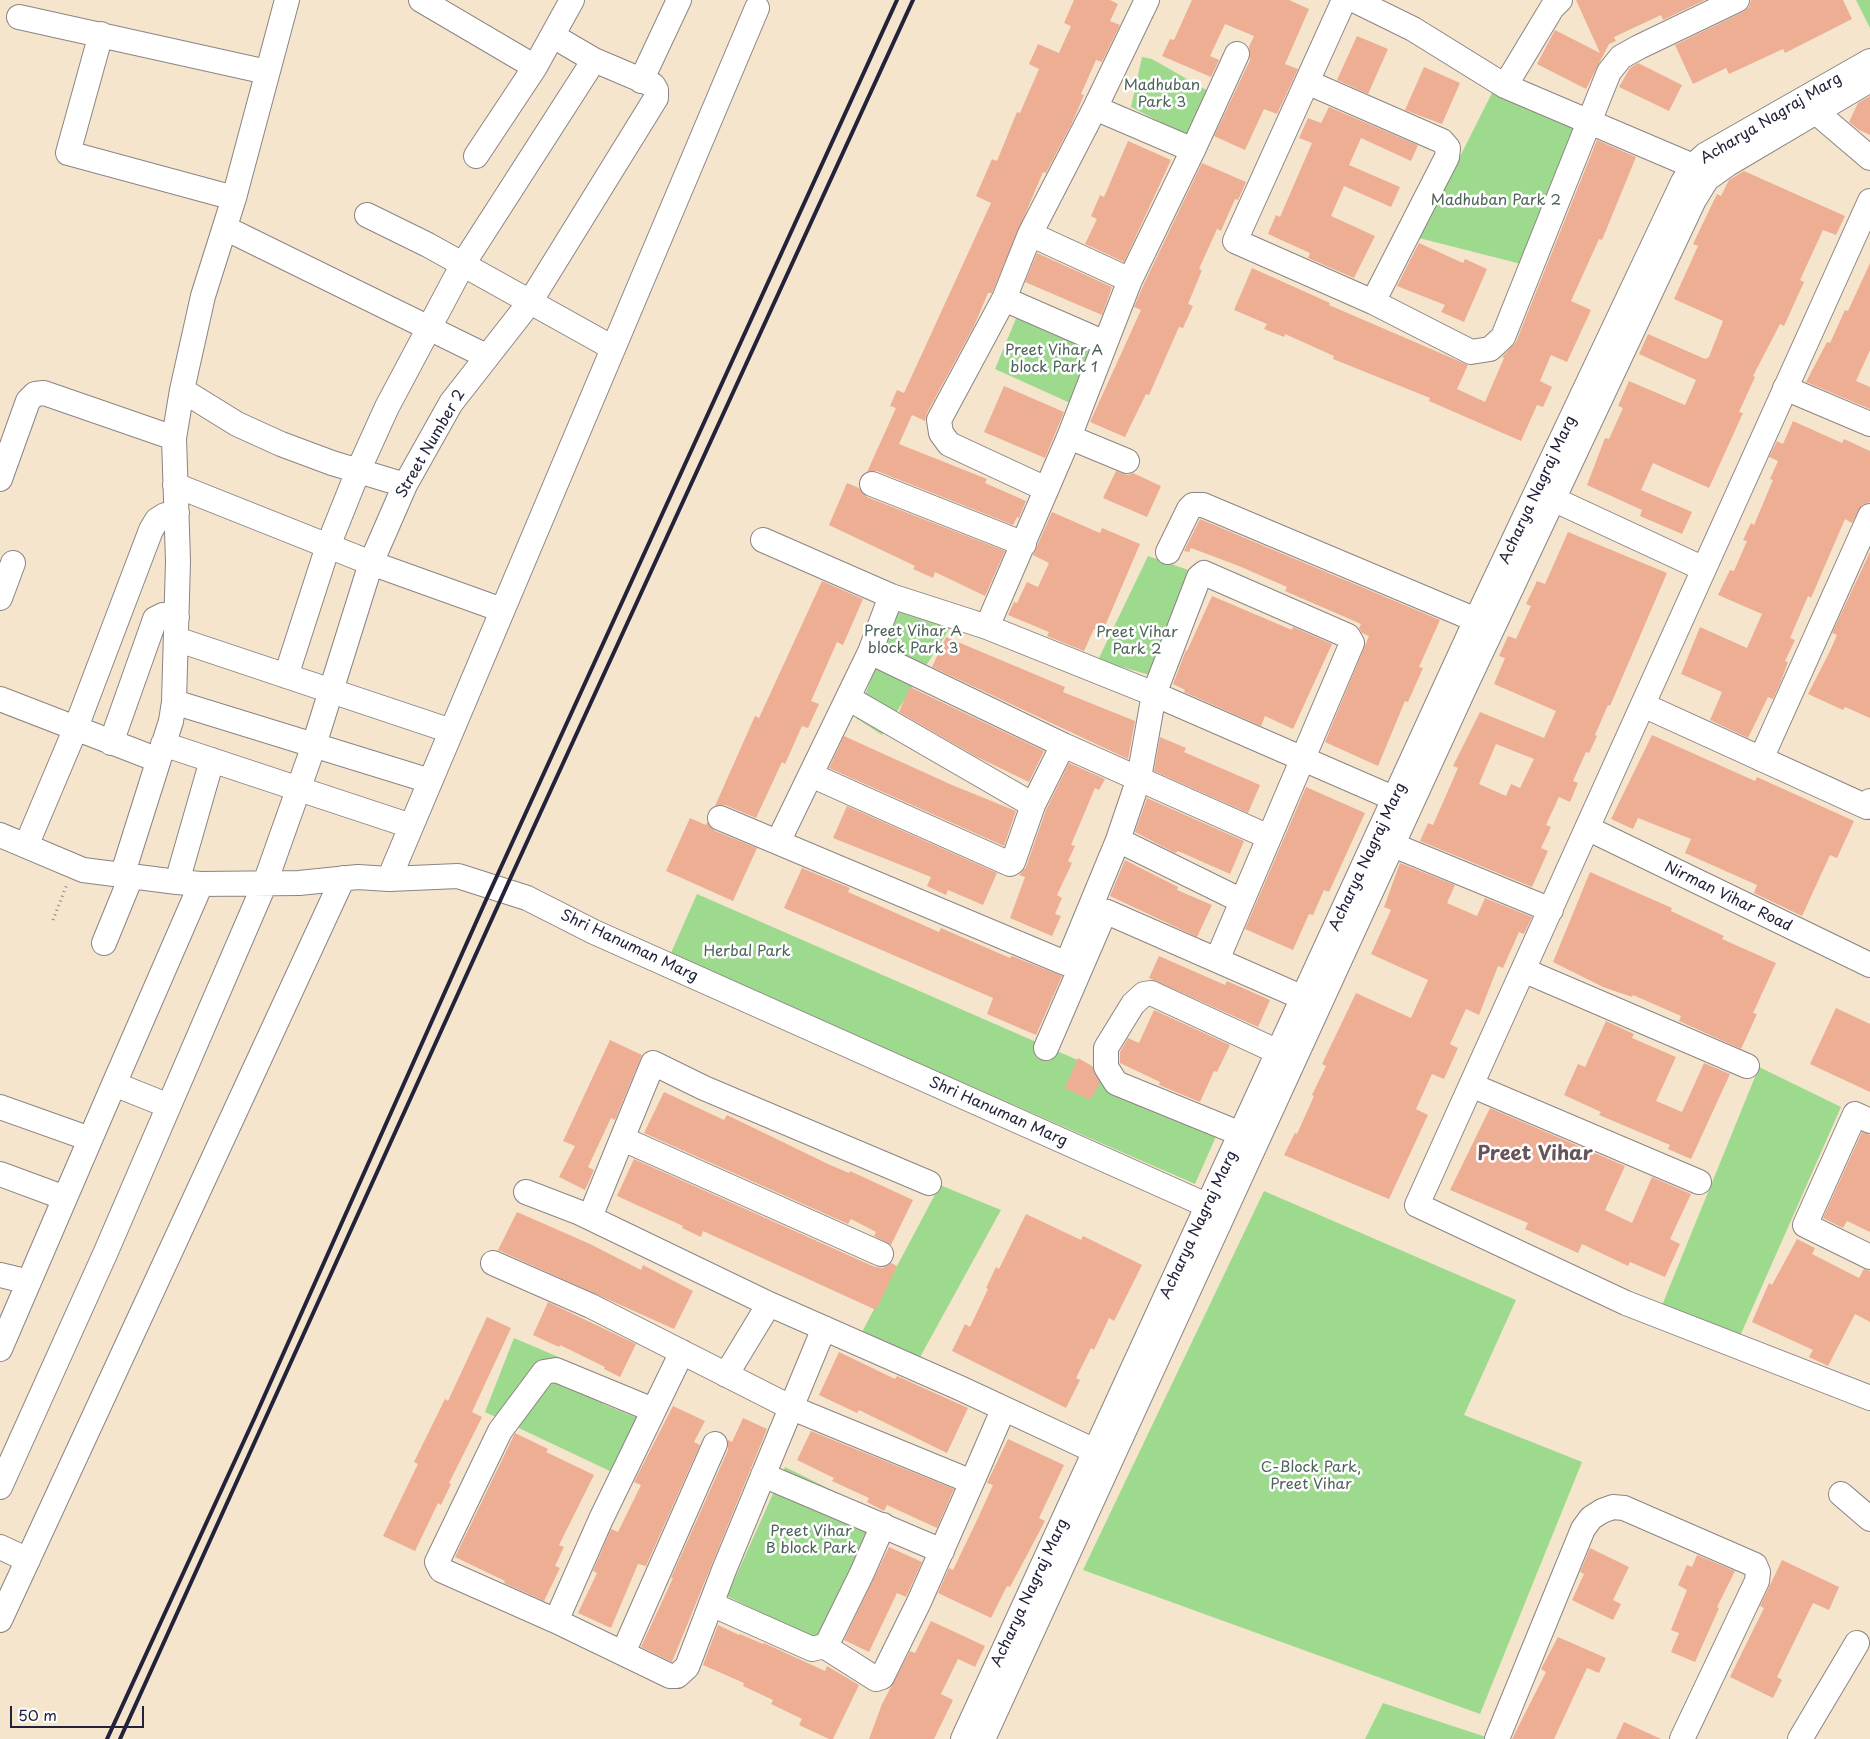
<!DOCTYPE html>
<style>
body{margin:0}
#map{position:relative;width:1870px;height:1739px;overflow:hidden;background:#f5e5cd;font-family:"Playpen Sans",sans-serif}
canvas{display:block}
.scale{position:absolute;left:10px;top:1706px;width:134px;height:22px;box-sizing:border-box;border:2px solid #22223b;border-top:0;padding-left:6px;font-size:15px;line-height:18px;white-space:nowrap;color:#22223b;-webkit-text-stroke:4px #fff;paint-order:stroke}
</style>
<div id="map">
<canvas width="1870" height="1739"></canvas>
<div class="scale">50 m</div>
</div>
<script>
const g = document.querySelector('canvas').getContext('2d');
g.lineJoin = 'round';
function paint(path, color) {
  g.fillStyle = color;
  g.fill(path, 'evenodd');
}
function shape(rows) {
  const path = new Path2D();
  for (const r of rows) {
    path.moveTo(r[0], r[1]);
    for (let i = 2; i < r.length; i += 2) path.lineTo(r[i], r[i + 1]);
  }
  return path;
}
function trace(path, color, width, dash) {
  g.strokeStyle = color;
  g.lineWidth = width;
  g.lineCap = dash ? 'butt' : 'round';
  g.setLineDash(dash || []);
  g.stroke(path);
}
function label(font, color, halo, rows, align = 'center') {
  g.font = font + ' "Playpen Sans",sans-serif';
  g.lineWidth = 5;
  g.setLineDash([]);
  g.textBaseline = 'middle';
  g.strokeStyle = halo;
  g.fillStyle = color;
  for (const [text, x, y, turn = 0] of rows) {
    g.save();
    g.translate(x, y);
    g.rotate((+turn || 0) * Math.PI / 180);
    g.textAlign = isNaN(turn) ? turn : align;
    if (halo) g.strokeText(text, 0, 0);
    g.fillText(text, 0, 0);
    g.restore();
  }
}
paint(shape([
 [1856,0,1870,0,1870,28],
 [1142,57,1152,59,1208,91,1188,136,1131,107],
 [1496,85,1582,132,1525,265,1419,238],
 [1020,309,1104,345,1079,407,995,369],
 [1148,556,1194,572,1153,676,1098,660],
 [900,606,950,628,882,735,856,718],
 [697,894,1222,1123,1195,1184,670,955],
 [1759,1067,1841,1107,1733,1352,1656,1320],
 [940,1185,1001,1210,919,1359,862,1332],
 [1264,1191,1516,1300,1464,1415,1582,1462,1480,1714,1083,1570],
 [514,1338,610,1379,603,1404,643,1420,614,1473,485,1412],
 [785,1467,882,1515,821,1642,727,1596],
 [1383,1703,1486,1737,1485,1739,1365,1739]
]), '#9eda8d');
paint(shape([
 [1074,0,1110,0,1118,4,1110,21,1120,25,1102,62,1096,60,1081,94,1084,95,1072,123,1046,173,1043,172,992,293,988,293,974,326,927,413,925,421,912,415,899,444,987,479,985,483,1026,501,1019,518,1017,517,1013,525,877,471,867,472,896,408,890,406,897,390,904,393,991,203,976,196,992,159,997,161,1017,112,1020,113,1039,69,1029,64,1038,44,1059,53,1071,26,1064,23],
 [1192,0,1289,0,1309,9,1285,64,1298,69,1277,114,1264,109,1245,150,1214,136,1250,60,1249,47,1254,36,1225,24,1210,56,1219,60,1211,77,1162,56,1170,39,1174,40],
 [1576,0,1705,0,1663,20,1661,15,1614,37,1616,41,1609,44,1586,89,1537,64,1555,30,1600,53],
 [1751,0,1843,0,1852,19,1785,53,1783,49,1729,74,1726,68,1693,84,1675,45,1743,12,1749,7],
 [1357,36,1388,49,1368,94,1337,80],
 [1638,63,1682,85,1669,111,1619,87,1630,68],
 [1424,67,1460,83,1442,124,1405,110],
 [1870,96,1870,135,1859,130,1849,122,1858,103],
 [1329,107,1418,145,1411,161,1361,138,1349,165,1400,187,1391,207,1344,186,1331,216,1375,236,1354,278,1308,258,1310,253,1268,234,1276,215,1280,217,1312,143,1299,138,1308,118,1321,123],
 [1597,140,1636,157,1602,240,1599,239,1571,301,1591,310,1567,362,1551,355,1540,381,1552,387,1543,407,1537,405,1521,441,1429,401,1430,398,1333,359,1334,356,1285,334,1284,337,1264,329,1267,324,1234,310,1252,268,1330,303,1329,305,1468,365,1457,389,1485,402,1504,358,1502,357,1516,342],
 [1128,141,1171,160,1124,262,1085,244,1097,219,1091,216,1100,195,1104,197],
 [1202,163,1246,182,1238,200,1235,199,1221,231,1217,229,1199,269,1202,270,1188,304,1193,306,1183,328,1179,327,1149,395,1146,394,1125,437,1090,422,1141,310,1134,307,1143,286],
 [1744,171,1845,216,1836,235,1823,230,1800,280,1804,282,1784,326,1780,324,1753,376,1755,377,1739,412,1743,413,1709,488,1653,463,1641,490,1692,512,1682,534,1640,516,1642,510,1587,485,1605,438,1609,439,1623,408,1618,406,1629,381,1685,405,1696,380,1639,354,1648,334,1705,359,1709,357,1723,321,1674,299,1698,246,1693,244,1717,194,1721,196,1729,180],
 [1419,243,1463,263,1465,259,1487,269,1464,322,1441,312,1445,305,1397,286],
 [1037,253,1112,287,1102,315,1025,282],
 [1870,263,1870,350,1856,381,1870,387,1870,409,1806,382,1827,342,1830,343,1845,310,1848,311],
 [1004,386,1064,412,1045,458,984,432],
 [1793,421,1842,443,1844,439,1870,451,1870,502,1862,505,1852,523,1845,519,1811,598,1808,596,1790,638,1795,640,1785,661,1788,662,1780,684,1773,699,1768,697,1748,738,1710,720,1722,692,1681,674,1700,627,1747,648,1762,614,1718,595,1730,570,1734,571,1747,541,1743,540,1751,523,1754,525,1773,480,1770,479,1778,461,1769,457,1777,441,1783,444],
 [1116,471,1128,475,1133,473,1161,486,1147,517,1103,498],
 [847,483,859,488,867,497,1005,551,985,596,935,572,933,578,913,569,915,566,829,525],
 [1052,512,1100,533,1102,528,1140,544,1102,633,1094,629,1084,651,1047,636,1049,632,1008,615,1014,602,1017,603,1027,582,1038,587,1049,563,1033,555],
 [1200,519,1440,620,1419,667,1423,668,1408,702,1405,701,1378,766,1325,742,1369,636,1362,633,1359,628,1361,624,1285,591,1287,587,1239,566,1191,548,1189,552,1184,551],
 [1568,532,1667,573,1610,706,1608,705,1595,735,1597,736,1589,753,1586,752,1573,781,1578,783,1570,802,1559,797,1546,825,1551,827,1541,848,1548,851,1532,887,1420,841,1428,823,1433,825,1458,768,1453,766,1480,712,1544,738,1556,711,1494,684,1505,658,1499,656,1508,636,1516,639,1531,606,1526,604,1537,581,1545,584],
 [1496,744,1534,759,1520,788,1511,784,1506,796,1479,784],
 [1870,552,1870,718,1845,707,1843,710,1808,694,1829,653,1837,635,1832,633],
 [822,581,863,599,843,645,837,642,811,701,819,704,808,728,802,726,785,764,782,762,756,818,725,805,715,806,755,716,759,718],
 [1212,596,1292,630,1293,627,1332,644,1293,729,1265,716,1261,726,1184,692,1185,690,1173,684,1186,650,1187,651],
 [946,637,1065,687,1063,692,1135,721,1128,759,932,667],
 [910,687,1044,751,1029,782,977,757,899,712],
 [1652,735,1755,781,1757,777,1854,821,1837,858,1830,855,1802,916,1754,893,1757,885,1685,853,1691,839,1638,818,1633,829,1611,819],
 [844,736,952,785,1016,811,1004,846,829,768],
 [1160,737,1186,748,1184,752,1260,785,1248,813,1154,771],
 [1069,763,1105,779,1099,790,1095,788,1071,845,1075,846,1068,861,1072,863,1057,895,1062,898,1055,914,1061,916,1052,936,1010,918,1025,877,1019,875,1026,867,1046,810],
 [1306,787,1365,813,1329,892,1324,890,1313,915,1309,914,1293,950,1245,929],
 [1147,798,1244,841,1230,874,1178,851,1175,853,1135,832],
 [847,806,997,873,983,905,948,890,946,895,927,886,931,877,833,838],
 [690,818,706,825,707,822,715,831,757,848,733,901,666,871],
 [1125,860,1178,887,1177,890,1212,905,1197,937,1110,896],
 [1400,863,1455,885,1447,903,1477,916,1485,898,1532,917,1524,934,1519,932,1503,968,1498,966,1479,1015,1466,1009,1450,1044,1458,1048,1444,1079,1432,1074,1416,1109,1428,1115,1389,1199,1284,1155,1295,1133,1297,1134,1314,1096,1312,1095,1326,1066,1322,1064,1356,993,1411,1018,1428,980,1371,954,1391,910,1384,907],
 [802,868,850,888,848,892,939,932,941,928,1010,958,1012,956,1062,976,1036,1035,987,1014,993,998,784,908],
 [1590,872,1672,908,1671,911,1724,936,1722,939,1776,963,1753,1013,1757,1014,1741,1049,1679,1021,1681,1016,1633,995,1632,997,1603,987,1553,962],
 [1159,956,1225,985,1227,981,1270,1000,1258,1027,1149,978],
 [1836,1008,1870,1024,1870,1092,1810,1064],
 [1154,1010,1230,1045,1217,1072,1214,1071,1200,1102,1159,1085,1160,1082,1120,1063,1120,1052,1128,1038,1139,1043],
 [1606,1021,1634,1034,1632,1038,1676,1057,1656,1101,1682,1112,1704,1063,1730,1074,1691,1159,1668,1149,1670,1145,1599,1115,1601,1112,1564,1095,1578,1064,1585,1067],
 [610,1040,642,1055,615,1120,611,1118,588,1167,594,1170,585,1190,559,1177,575,1146,563,1141],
 [1078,1058,1092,1066,1100,1083,1090,1100,1065,1088],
 [664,1092,724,1120,727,1115,828,1164,849,1173,850,1171,913,1200,891,1245,874,1236,876,1232,851,1219,848,1224,644,1133],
 [1490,1108,1625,1166,1605,1210,1632,1223,1652,1177,1691,1194,1670,1239,1680,1244,1665,1277,1630,1262,1628,1266,1582,1244,1578,1253,1525,1229,1528,1223,1450,1190],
 [1862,1132,1870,1135,1870,1232,1847,1221,1843,1228,1823,1218],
 [634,1159,875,1267,883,1268,891,1263,897,1266,876,1310,703,1231,701,1237,682,1228,683,1226,617,1196],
 [517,1212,590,1244,641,1270,643,1265,693,1291,674,1329,498,1250],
 [1026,1214,1081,1240,1083,1236,1142,1265,1114,1321,1109,1318,1094,1350,1091,1348,1076,1378,1080,1380,1066,1408,952,1351,965,1324,970,1327,988,1289,986,1288,996,1267,999,1269],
 [1797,1239,1815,1248,1812,1254,1859,1278,1864,1269,1870,1271,1870,1322,1855,1314,1828,1366,1809,1357,1813,1350,1752,1322,1769,1283,1772,1285],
 [548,1302,636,1344,620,1377,604,1369,605,1367,560,1345,559,1347,533,1335],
 [487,1317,511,1328,472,1412,482,1417,449,1483,451,1484,441,1505,438,1503,415,1551,383,1536,418,1464,414,1462,445,1399,448,1401],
 [839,1352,895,1379,897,1376,968,1408,947,1453,859,1410,857,1413,819,1395],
 [673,1406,705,1421,694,1442,700,1445,646,1566,638,1564,611,1628,578,1613,597,1573,593,1571,611,1529,618,1532,641,1485,634,1482],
 [743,1418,767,1429,672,1662,641,1647,673,1578,671,1578,728,1450,728,1440,732,1442],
 [811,1431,954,1489,937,1528,887,1505,884,1511,867,1502,869,1498,832,1481,834,1478,797,1460],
 [515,1433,548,1449,546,1452,594,1475,559,1545,564,1547,555,1566,560,1568,544,1601,504,1583,505,1581,455,1557],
 [1008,1439,1064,1465,1039,1518,1045,1521,1010,1587,1007,1586,991,1618,938,1593,949,1568,953,1570,978,1518,993,1485,987,1483],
 [889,1547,922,1562,906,1597,897,1593,869,1652,844,1640],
 [1590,1548,1629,1567,1613,1600,1621,1604,1613,1620,1572,1600,1584,1574,1580,1572],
 [1697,1555,1735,1571,1717,1607,1719,1608,1695,1662,1671,1652,1679,1633,1671,1630,1687,1590,1678,1585,1687,1565,1692,1567],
 [1782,1560,1839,1587,1829,1610,1813,1603,1777,1677,1782,1680,1773,1698,1730,1677,1764,1608,1760,1606],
 [931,1621,985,1646,975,1667,958,1659,941,1694,953,1700,934,1739,869,1739,882,1704,910,1651,915,1653],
 [718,1625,739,1635,740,1634,763,1644,764,1643,825,1671,827,1666,859,1685,833,1739,829,1739,799,1725,802,1719,771,1704,773,1700,743,1686,744,1683,703,1665],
 [1558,1637,1606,1658,1599,1673,1587,1668,1554,1739,1512,1739,1546,1672,1541,1669],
 [1624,1722,1661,1739,1616,1739]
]), '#eeae94');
const minor = shape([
 [421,0,535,67],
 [1344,0,1235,241,1373,302,1471,352,1490,349,1503,337,1609,72,1621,57,1639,47,1737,0],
 [1354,0,1413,29,1505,86,1693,166,1704,176],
 [19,17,267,72],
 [101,34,68,153,234,198],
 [641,81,679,0],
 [1307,82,1442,141,1448,148,1447,157,1373,302],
 [1505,86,1552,8,1560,0],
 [1095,108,1193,150,1130,280],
 [1816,112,1870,158],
 [1193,150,1237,54],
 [476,156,535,67,572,0],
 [1870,201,1417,1205,1626,1303,1870,1398],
 [367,215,428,245,613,348],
 [225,228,486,356],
 [1004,299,1105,343],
 [1785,388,1870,424],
 [182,390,237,424,281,444,332,463,405,485],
 [1069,437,1127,461],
 [0,479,28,401,35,394,44,393,174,438],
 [872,484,1024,544],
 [175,485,371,563,502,610],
 [1046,489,949,444,941,433,939,420,1004,299,1030,234,1095,108,1147,0],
 [1540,493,1704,569],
 [763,540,891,596,987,627,1154,694,1409,805],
 [1168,552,1189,509,1193,505,1203,505,1476,620],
 [0,598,13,563],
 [987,627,1069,437,1130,280,1030,234],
 [176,639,451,731],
 [870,652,1063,745,1269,837],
 [286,676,328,546,358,471,387,407,463,264,594,60],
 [848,698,1033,805],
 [0,699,158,760],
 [174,702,430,781],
 [1643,705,1867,807,1870,801],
 [111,743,155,619,163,615,177,617],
 [163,744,411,826],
 [1761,759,1870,516],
 [811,775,1010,864,1013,862,1033,805,1063,745],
 [720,818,1065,963,1068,961,1118,840,1139,778,1154,694,1199,577,1204,573,1348,636,1352,643,1217,960],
 [1587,828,1870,965],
 [0,835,83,870,177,882,201,884,299,883,358,877,389,879,458,876,527,898,594,932,1222,1212],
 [1118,840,1242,901],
 [778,842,870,652,891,596],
 [1393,845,1551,910],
 [26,846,75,730,151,530,157,520,165,515,177,513],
 [122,876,171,721,174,702,178,561,174,438,182,390,203,296,234,198,287,0],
 [389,879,757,8],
 [177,882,212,760],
 [104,943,131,877],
 [1523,970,1747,1066],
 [1046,1048,1103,916,1107,912,1317,1004],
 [114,1084,201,884],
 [1471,1085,1699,1182],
 [0,1107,90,1139],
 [1870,1121,1855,1114,1805,1225,1870,1257],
 [1241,1134,1116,1083,1106,1067,1106,1048,1133,1004,1144,994,1151,993,1278,1052],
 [623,1139,881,1254],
 [0,1174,65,1198],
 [526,1192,578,1212,769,1304,962,1389,1110,1458],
 [590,1217,653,1063,704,1088,929,1183],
 [493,1263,591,1306,792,1408,972,1482,1003,1410],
 [0,1275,29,1282],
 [0,1349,114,1084,169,1106],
 [726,1375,769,1304],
 [653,1410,556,1370,544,1372,500,1431,437,1562,441,1570,556,1621,670,1676,677,1676,687,1667,724,1570,824,1328],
 [763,1475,942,1551],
 [0,1487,105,1254,265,883,314,745,371,563,405,485,451,403,530,302,656,98,656,90,653,85,594,60,553,36],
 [1841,1494,1870,1519],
 [0,1547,28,1560],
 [711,1604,812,1649,824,1646,828,1642,862,1573,883,1525],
 [0,1620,343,878],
 [556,1621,601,1519,682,1352],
 [824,1646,876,1679,882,1677,919,1602,972,1482],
 [623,1653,715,1444],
 [963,1739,1476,620,1683,182,1693,166,1705,155,1870,61],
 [983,1739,1463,691,1694,200,1707,179,1728,164,1870,80],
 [1497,1739,1583,1529,1591,1518,1602,1511,1613,1507,1624,1508,1755,1565,1758,1572,1757,1581,1682,1739],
 [1800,1739,1857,1643]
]);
trace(minor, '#8c8484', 26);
trace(shape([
 [53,920,67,884]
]), '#8c8484', 3, [1, 4]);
trace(minor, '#fff', 24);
trace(shape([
 [107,1739,255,1417,486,900,897,0],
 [120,1739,510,879,913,0]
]), '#22223b', 4);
label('15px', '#4d6258', '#fff', [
 ["Madhuban",1162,86],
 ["Park 3",1162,103],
 ["Madhuban Park 2",1496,201],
 ["Preet Vihar A",1054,351],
 ["block Park 1",1054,368],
 ["Preet Vihar A",913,632],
 ["block Park 3",913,649],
 ["Preet Vihar",1137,633],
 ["Park 2",1137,650],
 ["Herbal Park",747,952],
 ["C-Block Park,",1311,1468],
 ["Preet Vihar",1311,1485],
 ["Preet Vihar",811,1532],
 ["B block Park",811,1549]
]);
label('15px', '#22223b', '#fff', [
 ["Acharya Nagraj Marg",1771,119,-31],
 ["Street Number 2",431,444,-60],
 ["Acharya Nagraj Marg",1538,490,-65],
 ["Acharya Nagraj Marg",1368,857,-65],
 ["Nirman Vihar Road",1728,897,26],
 ["Shri Hanuman Marg",629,946,25],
 ["Shri Hanuman Marg",998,1112,24],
 ["Acharya Nagraj Marg",1199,1225,-65],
 ["Acharya Nagraj Marg",1030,1593,-65]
]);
label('bold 20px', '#69535a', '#fff', [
 ["Preet Vihar",1535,1154]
]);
</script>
